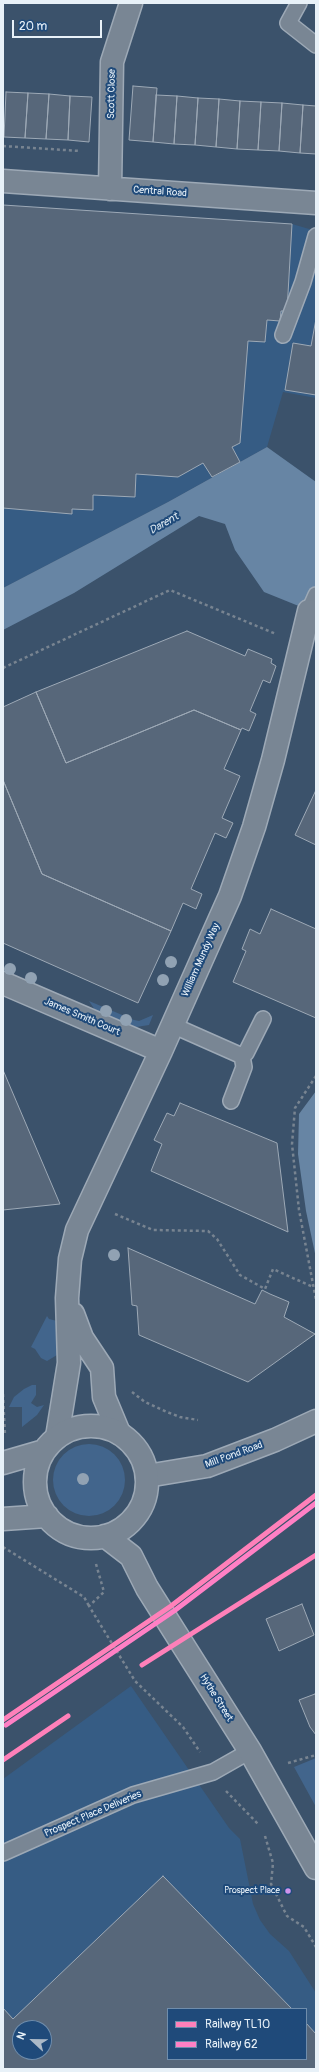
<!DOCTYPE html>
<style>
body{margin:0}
#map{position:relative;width:319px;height:2072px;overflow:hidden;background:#3b526b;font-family:Pangolin,sans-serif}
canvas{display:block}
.frame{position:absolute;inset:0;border:4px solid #e8f1f8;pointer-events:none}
.legend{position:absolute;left:167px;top:2008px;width:140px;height:52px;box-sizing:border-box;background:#1f4a7a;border:1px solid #6f8dac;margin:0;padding:5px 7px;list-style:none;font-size:12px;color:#e8f1f8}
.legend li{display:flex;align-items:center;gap:8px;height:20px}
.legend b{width:20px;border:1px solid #6f8dac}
.north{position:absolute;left:12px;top:2020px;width:40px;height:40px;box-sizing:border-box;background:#1f4a7a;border:1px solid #6f8dac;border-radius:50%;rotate:292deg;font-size:11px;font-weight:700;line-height:16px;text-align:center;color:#e8f1f8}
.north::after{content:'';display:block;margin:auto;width:14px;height:18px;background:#abb9c7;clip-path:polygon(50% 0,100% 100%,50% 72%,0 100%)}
.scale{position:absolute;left:12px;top:20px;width:90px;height:18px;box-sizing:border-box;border:2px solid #e8f1f8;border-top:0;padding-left:5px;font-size:12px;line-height:14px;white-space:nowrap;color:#e8f1f8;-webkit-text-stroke:3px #1f4a7a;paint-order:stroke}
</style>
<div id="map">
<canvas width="319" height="2072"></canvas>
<div class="frame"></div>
<ul class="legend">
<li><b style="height:5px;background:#ff80b9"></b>Railway TL10</li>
<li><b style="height:5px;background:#ff80c5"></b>Railway 62</li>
</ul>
<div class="north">N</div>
<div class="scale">20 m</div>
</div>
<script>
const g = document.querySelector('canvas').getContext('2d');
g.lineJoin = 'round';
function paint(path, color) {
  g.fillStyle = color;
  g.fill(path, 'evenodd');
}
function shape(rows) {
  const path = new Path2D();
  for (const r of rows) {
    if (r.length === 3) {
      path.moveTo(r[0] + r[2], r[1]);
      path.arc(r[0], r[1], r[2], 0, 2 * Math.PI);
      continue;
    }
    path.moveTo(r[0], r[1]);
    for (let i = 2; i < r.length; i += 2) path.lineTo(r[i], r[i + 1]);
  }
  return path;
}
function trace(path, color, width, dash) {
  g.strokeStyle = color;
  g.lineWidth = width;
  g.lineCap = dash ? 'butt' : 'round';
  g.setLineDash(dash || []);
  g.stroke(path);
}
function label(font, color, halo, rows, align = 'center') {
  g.font = font + ' Pangolin,sans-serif';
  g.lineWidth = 4;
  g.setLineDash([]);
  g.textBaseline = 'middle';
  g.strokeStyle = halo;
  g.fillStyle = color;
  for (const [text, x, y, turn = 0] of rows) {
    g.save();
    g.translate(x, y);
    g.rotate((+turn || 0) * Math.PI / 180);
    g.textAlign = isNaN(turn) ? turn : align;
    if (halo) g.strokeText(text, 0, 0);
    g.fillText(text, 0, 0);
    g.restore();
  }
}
paint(shape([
 [3,205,292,224,316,231,316,398,283,392,267,447,168,502,3,588],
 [131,1686,229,1828,240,1839,253,1904,260,1920,270,1934,289,1951,316,1993,316,2069,3,2069,3,1779],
 [168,2009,306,2009,306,2059,168,2059],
 [20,2028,44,2028,44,2052,20,2052]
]), '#365c84');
paint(shape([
 [89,1001,134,1020,139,1021,153,1015,149,1025,136,1027,95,1010],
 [47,1316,49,1319,57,1321,57,1355,47,1361,41,1358,35,1349,31,1347],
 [32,1385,36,1385,36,1395,31,1403,37,1407,44,1405,37,1415,22,1427,22,1407,9,1407,14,1397,24,1389],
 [89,1480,36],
 [316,1758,316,1807,294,1767]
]), '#42658c');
paint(shape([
 [267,447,316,482,316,613,264,592,235,550,225,524,199,516,74,593,3,630,3,588,168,502],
 [316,1091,316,1258,306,1211,298,1154,299,1114]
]), '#6785a4');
const building = shape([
 [133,86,157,88,153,142,129,140,133,86],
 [6,92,28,93,25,138,4,137,6,92],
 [28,93,49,94,46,139,25,138,28,93],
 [49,94,70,96,68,140,46,139,49,94],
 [156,95,177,96,174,144,153,142,156,95],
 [70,96,92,97,89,142,68,140,70,96],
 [177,96,198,98,195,145,174,144,177,96],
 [198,98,219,99,216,147,195,145,198,98],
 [219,99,240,101,237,149,216,147,219,99],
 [240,101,261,102,258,150,237,149,240,101],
 [261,102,282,103,279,151,258,150,261,102],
 [282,103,303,105,300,153,279,151,282,103],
 [303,105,316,106,316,154,300,153,303,105],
 [3,205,292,224,287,311,281,311,280,321,267,320,265,342,248,341,240,443,232,447,240,462,212,477,203,463,178,477,136,474,135,497,93,495,93,510,72,509,72,514,3,508,3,205],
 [316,319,316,395,285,390,293,343,311,346,316,319],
 [187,631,245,656,248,649,272,659,271,663,276,666,270,683,263,680,250,711,256,714,249,731,242,728,241,730,194,710,66,763,36,692,187,631],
 [36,692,66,763,194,710,241,730,224,769,240,776,222,818,233,823,226,838,215,833,191,889,202,894,196,909,183,903,171,931,42,874,3,780,3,707,36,692],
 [3,780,42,874,171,931,138,1003,3,943,3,780],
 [316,790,316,845,295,835,316,790],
 [271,909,316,929,316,1018,233,982,246,951,242,949,250,929,260,934,271,909],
 [3,1070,60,1204,3,1210,3,1070],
 [180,1103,277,1143,288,1232,151,1171,162,1144,154,1140,167,1113,174,1116,180,1103],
 [128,1248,255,1304,262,1290,270,1294,289,1302,284,1317,315,1334,248,1382,139,1335,137,1306,132,1305,128,1248],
 [302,1604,314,1635,279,1651,266,1619,302,1604],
 [315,1694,316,1696,316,1735,310,1727,299,1700,315,1694],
 [163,1876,292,2009,168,2009,168,2059,306,2059,306,2023,316,2034,316,2069,3,2069,3,2008,13,2019,163,1876],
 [20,2028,44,2028,44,2052,20,2052,20,2028]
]);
paint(building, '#57677a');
trace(building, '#9da9b6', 1);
const lane = shape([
 [299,3,288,23,316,45],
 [283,335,303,282,316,236],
 [309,611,316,595],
 [172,1025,242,1056,244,1067,231,1101],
 [242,1056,246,1053,263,1019],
 [3,1853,133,1795,213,1772,250,1751]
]);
const street = shape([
 [3,181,316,203],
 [110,189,112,62,131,3],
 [3,983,161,1051],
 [73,1314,82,1338,102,1368,104,1397,119,1433],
 [57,1437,69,1363,67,1298,70,1259,77,1230,161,1051,230,896,254,827,273,760,309,611]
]);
const secondary = shape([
 [147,1476,207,1466,275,1440,316,1421]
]);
const primary = shape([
 [91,1482,56],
 [3,1463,44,1451],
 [3,1519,47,1516],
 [105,1536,131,1556,147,1588,250,1751,316,1868]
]);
trace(lane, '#9da9b6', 18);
trace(street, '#9da9b6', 25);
trace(secondary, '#9da9b6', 25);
trace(primary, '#9da9b6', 25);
trace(shape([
 [3,146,80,151],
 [3,668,170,590,276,634],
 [316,1076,295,1108,292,1144,299,1210,316,1300],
 [115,1214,153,1230,208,1231,217,1239,240,1275,265,1289,273,1269,313,1287],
 [132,1392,145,1402,167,1412,180,1417,198,1420],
 [3,1394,5,1435],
 [3,1547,84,1597,89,1606],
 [96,1564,104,1592,89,1606,135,1681,183,1727,200,1752],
 [288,1763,316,1755],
 [226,1791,259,1825],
 [265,1836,273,1863,271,1884,287,1916,304,1927,316,1947]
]), '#788491', 2.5, [3, 3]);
trace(lane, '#798694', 15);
trace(street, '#798694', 22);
trace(secondary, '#798694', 22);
trace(primary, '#798694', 22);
trace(shape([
 [142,1665,316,1555],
 [3,1720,171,1606,316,1495],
 [3,1760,68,1716]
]), '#ff80b9', 5);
trace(shape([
 [6,1725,174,1611,316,1503]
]), '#ff80c5', 5);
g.fillStyle = '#91a2b3';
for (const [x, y] of [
 [171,962],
 [10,969],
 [31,978],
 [163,980],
 [106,1011],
 [126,1020],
 [114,1255],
 [83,1479]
]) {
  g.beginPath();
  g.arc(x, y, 6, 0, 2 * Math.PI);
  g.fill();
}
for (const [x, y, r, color] of [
 [288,1891,3.5,"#d193ec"]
]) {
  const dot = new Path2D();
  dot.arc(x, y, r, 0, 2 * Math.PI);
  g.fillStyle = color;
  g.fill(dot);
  trace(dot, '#1f4a7a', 1.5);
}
label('9px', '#e8f1f8', '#1f4a7a', [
 ["Prospect Place",280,1891]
], 'right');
label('10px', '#e8f1f8', '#1f4a7a', [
 ["Scott Close",112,94,-89],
 ["Central Road",160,192,4],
 ["William Mundy Way",201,960,-66],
 ["James Smith Court",82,1017,23],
 ["Mill Pond Road",234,1455,-20],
 ["Hythe Street",216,1698,58],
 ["Prospect Place Deliveries",93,1814,-23]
]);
label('italic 11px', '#d5e2ec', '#1f4a7a', [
 ["Darent",164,524,-30]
]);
</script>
